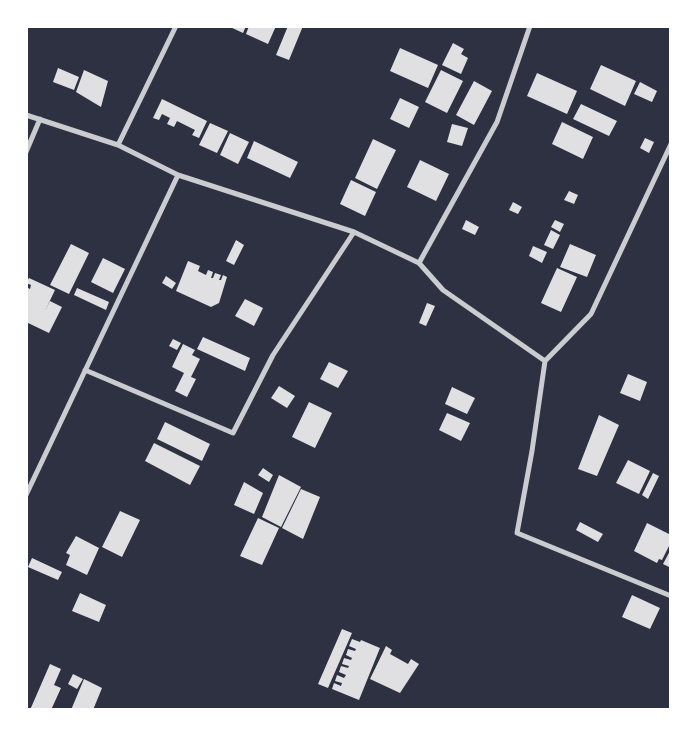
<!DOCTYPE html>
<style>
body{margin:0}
#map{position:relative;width:697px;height:736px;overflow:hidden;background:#2d3142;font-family:"Roboto Serif",serif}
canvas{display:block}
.frame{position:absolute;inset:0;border:28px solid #fff;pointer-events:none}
</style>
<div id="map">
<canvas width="697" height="736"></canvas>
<div class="frame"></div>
</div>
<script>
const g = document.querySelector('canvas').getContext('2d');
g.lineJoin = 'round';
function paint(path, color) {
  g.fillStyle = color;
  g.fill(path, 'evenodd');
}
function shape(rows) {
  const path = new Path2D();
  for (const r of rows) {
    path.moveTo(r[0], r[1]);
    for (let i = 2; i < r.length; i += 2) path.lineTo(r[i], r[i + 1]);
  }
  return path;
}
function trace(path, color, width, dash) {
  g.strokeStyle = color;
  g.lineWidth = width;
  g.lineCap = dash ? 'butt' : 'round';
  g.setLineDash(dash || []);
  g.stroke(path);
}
paint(shape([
 [228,26,246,26,243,33],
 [249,26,276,26,268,44,246,34],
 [288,26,303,26,289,60,276,55],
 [453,43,464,49,461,54,468,58,461,74,442,65],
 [400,48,438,65,428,88,390,71],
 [601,65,636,81,625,106,590,89],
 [58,68,79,77,74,90,53,82],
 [84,70,108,81,101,107,76,92],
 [441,70,463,81,447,113,425,102],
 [537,73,577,91,567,114,527,96],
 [474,81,492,91,474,125,456,115],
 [640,82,657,91,652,102,634,94],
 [400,98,419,107,409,128,390,119],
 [162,99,207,121,199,138,192,135,195,130,177,121,174,127,167,124,170,118,162,114,159,120,153,118],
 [581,104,617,121,609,136,573,119],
 [562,122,593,137,583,159,552,144],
 [210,123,228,131,217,153,199,145],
 [452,124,468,128,462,146,447,142],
 [230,133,249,142,238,164,220,155],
 [645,138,654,142,649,153,640,148],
 [373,139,396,150,377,189,355,178],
 [254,141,298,162,290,178,247,158],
 [420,160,449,174,436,201,407,187],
 [351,180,376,192,365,216,340,204],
 [569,191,578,195,574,204,564,200],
 [513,202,522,207,518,214,509,210],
 [466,220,479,227,475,235,462,229],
 [555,220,564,224,560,232,551,227],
 [551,230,560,235,553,249,544,245],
 [236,240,244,245,234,265,226,261],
 [71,244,89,253,69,294,50,285],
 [570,244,596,255,587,277,560,267],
 [533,246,547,252,542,263,529,256],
 [103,258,125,269,113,293,91,282],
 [188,261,200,266,198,271,206,275,208,270,213,272,211,278,213,278,215,273,221,275,219,280,221,280,223,275,227,277,219,303,211,307,176,291],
 [557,268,577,277,561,312,541,303],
 [166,276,176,283,172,289,162,283],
 [29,278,55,290,45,311,50,301,62,307,49,333,26,322,26,287,30,289,31,285,26,283],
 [77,288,109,302,106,310,74,295],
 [245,299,263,308,254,326,235,316],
 [427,303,435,306,426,326,419,323],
 [203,337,250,358,245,371,197,349],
 [173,339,181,343,177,350,169,346],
 [183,344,195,350,192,355,200,359,191,377,196,379,187,397,175,391,184,373,172,367],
 [329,362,348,371,338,388,320,379],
 [628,374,647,382,640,401,620,393],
 [279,386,295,396,287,408,271,398],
 [452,387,475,398,467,414,445,404],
 [309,402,332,413,315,448,292,437],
 [447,413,470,423,461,441,439,430],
 [599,415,619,425,597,476,578,469],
 [165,422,210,444,202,461,157,439],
 [154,443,200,466,190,485,145,461],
 [628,460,650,471,639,494,616,483],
 [263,468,273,475,269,482,258,475],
 [653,473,659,476,648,499,642,495],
 [279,475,301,487,281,527,262,517],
 [244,482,263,493,254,514,234,505],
 [301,489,320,497,303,539,282,528],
 [120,511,140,520,122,557,102,547],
 [258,518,279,528,262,565,240,556],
 [580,522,603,534,598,542,576,530],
 [647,523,671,535,671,542,662,560,659,559,657,563,634,551],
 [76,536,99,548,87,575,66,565,70,555,66,553],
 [671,549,671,568,663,564],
 [32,558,62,572,58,580,28,567],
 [80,593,106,605,99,622,72,611],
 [632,595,660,608,650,629,622,617],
 [342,629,352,633,328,688,318,684],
 [352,639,360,642,361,640,380,648,359,700,332,689,334,683,341,686,342,683,335,681,337,675,344,678,346,675,339,672,341,666,348,668,349,666,342,664,344,658,351,660,352,658,346,655,348,649,355,651,356,649,349,646],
 [386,646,392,650,390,654,408,664,411,659,419,664,400,693,370,679],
 [50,664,61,669,54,685,61,688,51,710,30,710],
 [73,674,83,679,77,689,68,684],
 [84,679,102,688,93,710,71,710]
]), '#e0e0e3');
trace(shape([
 [26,115,118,145,178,175,354,232,419,263,443,290,545,361],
 [671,144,591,314,545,361,532,451,517,533,671,596],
 [118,145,176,26],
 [26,152,40,119],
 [419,263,497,122,530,26],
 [85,370,233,433,273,355,354,232],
 [26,495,178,175]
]), '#caccd0', 5);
</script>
